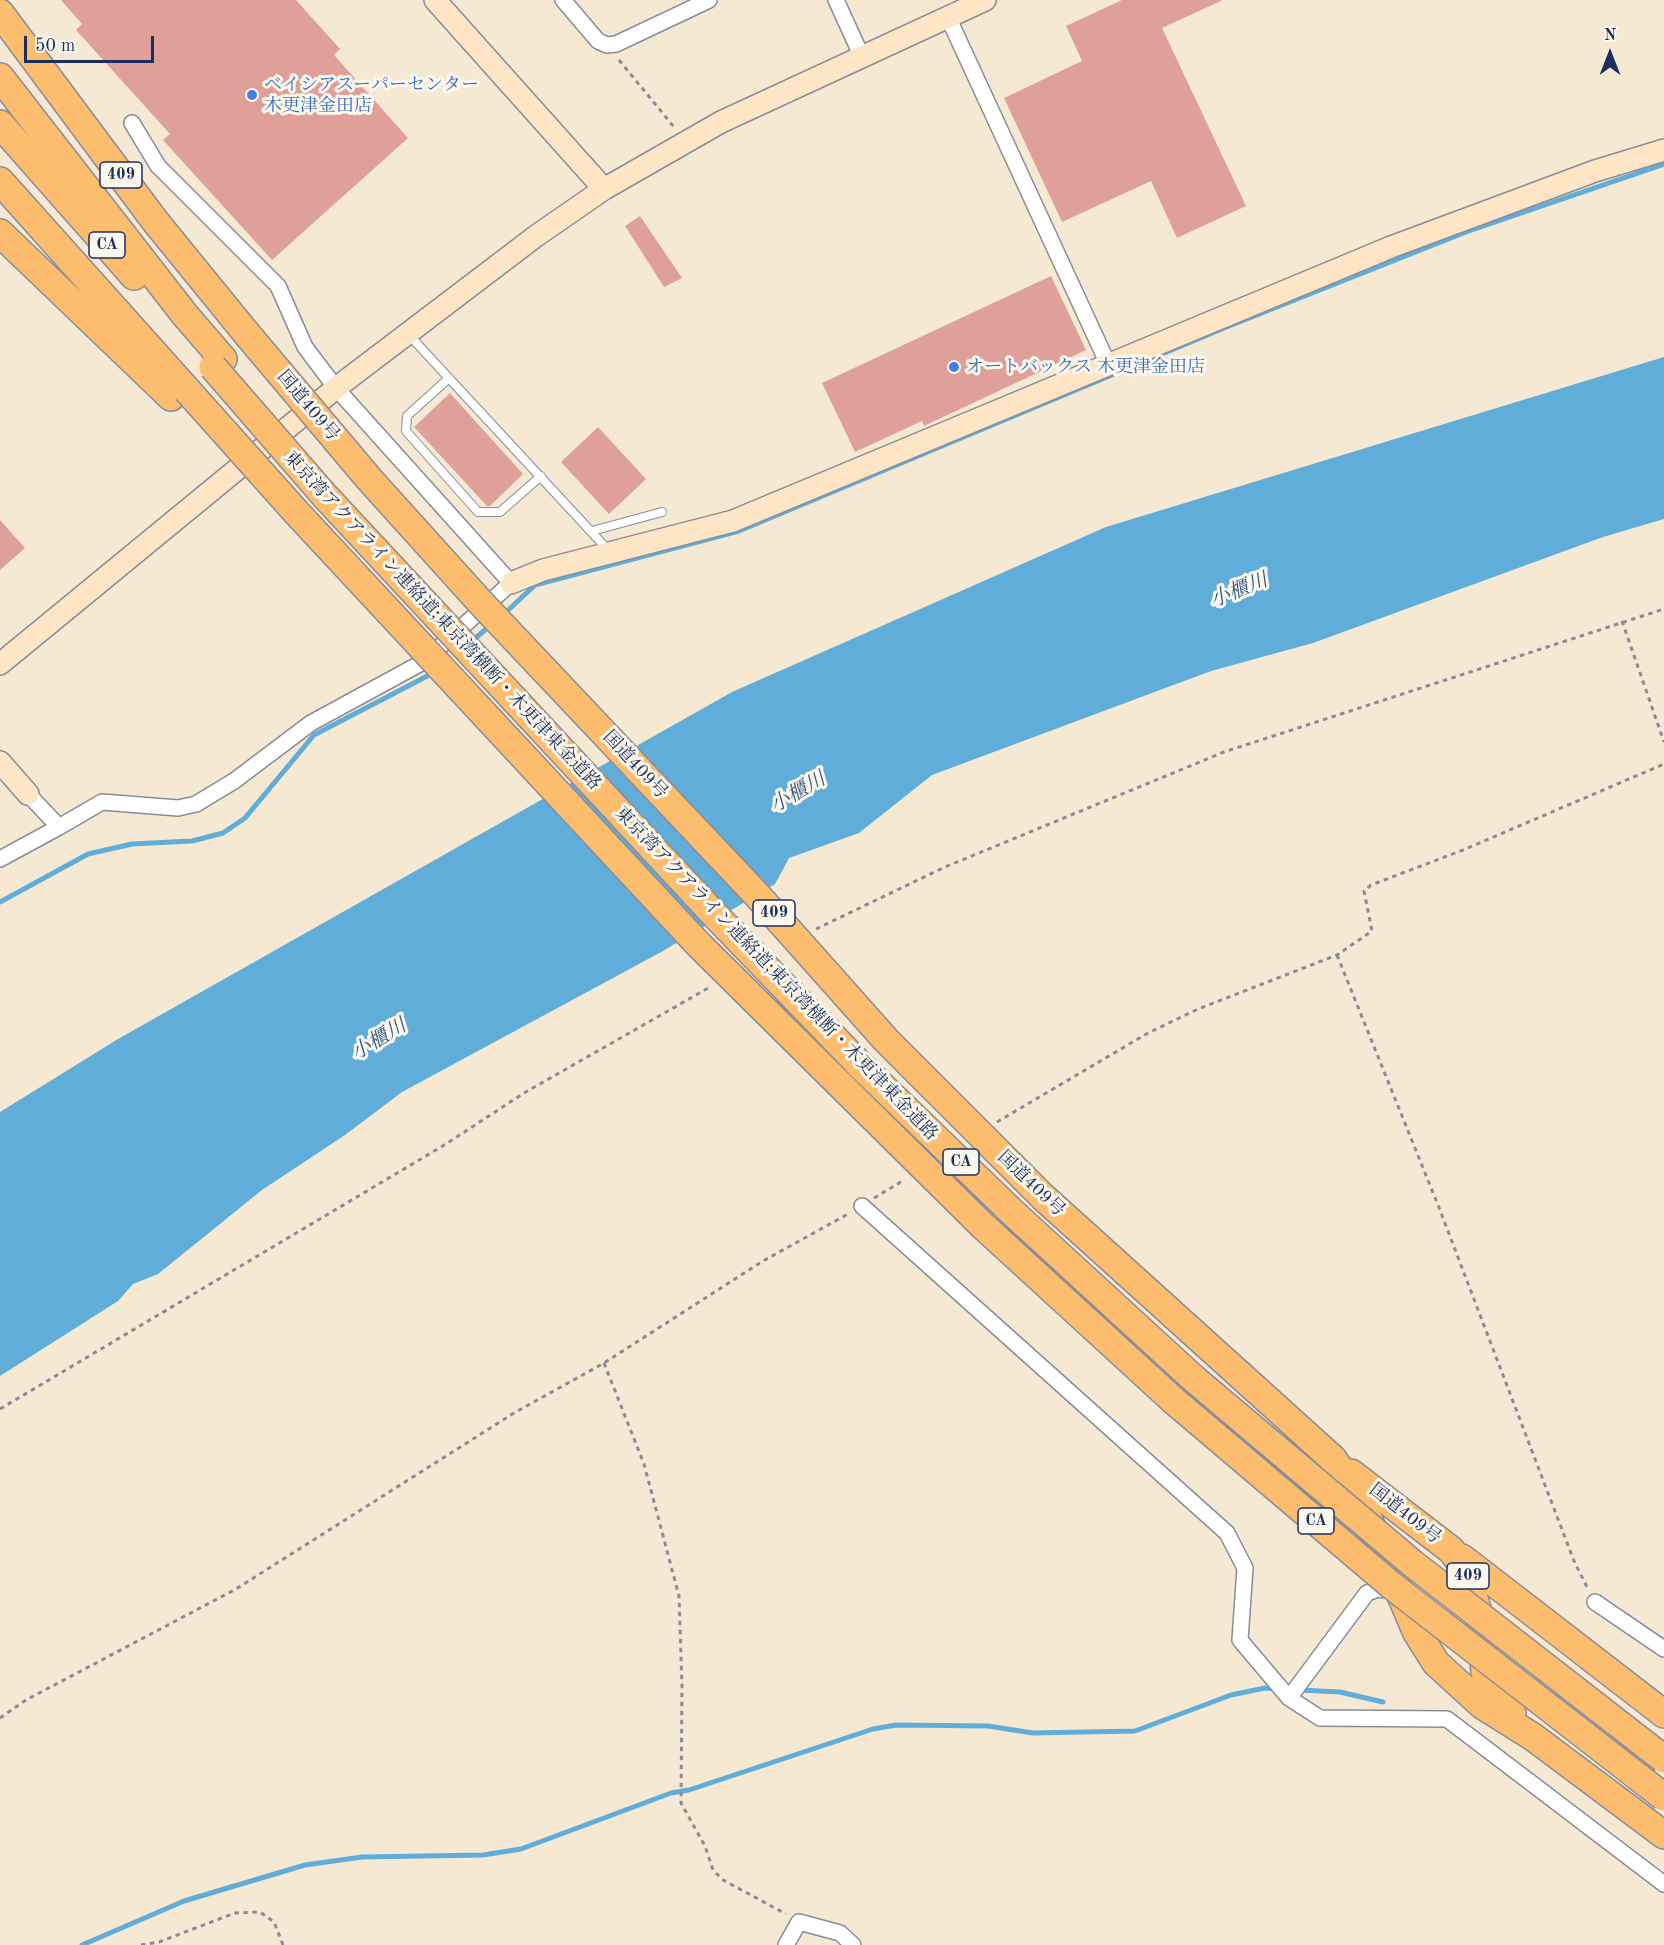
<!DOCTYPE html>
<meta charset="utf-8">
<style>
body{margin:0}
#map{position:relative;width:1664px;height:1945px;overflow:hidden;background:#f6e9d4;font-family:"Old Standard TT",serif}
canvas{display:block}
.north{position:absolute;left:1580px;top:24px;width:60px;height:60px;-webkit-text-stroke:4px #fbf7ec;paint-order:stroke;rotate:0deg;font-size:16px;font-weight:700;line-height:24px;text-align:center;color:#1b2f5e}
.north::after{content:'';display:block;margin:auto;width:21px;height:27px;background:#1b2f5e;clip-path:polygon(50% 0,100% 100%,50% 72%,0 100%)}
.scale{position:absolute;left:24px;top:36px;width:130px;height:27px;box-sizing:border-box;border:3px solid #1b2f5e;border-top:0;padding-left:8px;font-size:18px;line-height:21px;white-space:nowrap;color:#1b2f5e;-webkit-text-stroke:4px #fbf7ec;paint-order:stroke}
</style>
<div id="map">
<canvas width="1664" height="1945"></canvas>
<div class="north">N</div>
<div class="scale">50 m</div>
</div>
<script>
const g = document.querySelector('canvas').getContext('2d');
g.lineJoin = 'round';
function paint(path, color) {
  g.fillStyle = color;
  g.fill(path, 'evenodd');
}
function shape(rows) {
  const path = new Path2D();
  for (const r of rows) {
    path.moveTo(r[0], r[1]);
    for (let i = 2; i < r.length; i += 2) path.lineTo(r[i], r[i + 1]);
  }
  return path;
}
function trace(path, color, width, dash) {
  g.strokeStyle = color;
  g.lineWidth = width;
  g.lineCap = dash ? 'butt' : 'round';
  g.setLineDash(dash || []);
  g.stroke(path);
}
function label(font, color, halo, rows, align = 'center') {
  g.font = font + ' "Old Standard TT","Noto Serif JP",serif';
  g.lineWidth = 6;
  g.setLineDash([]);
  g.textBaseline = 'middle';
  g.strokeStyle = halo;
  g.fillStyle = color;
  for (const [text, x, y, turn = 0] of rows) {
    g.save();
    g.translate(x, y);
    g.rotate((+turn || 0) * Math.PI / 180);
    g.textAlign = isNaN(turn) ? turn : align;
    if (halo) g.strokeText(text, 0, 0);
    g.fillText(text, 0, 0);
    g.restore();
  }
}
paint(shape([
 [1664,357,1664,519,1603,537,1313,643,1211,671,932,775,859,833,789,858,775,884,663,951,402,1092,345,1135,262,1190,158,1274,133,1284,118,1301,0,1376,0,1112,118,1039,732,692,1106,527]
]), '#60add9');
trace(shape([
 [504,614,535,585,739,531,1229,326,1466,232,1664,164],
 [472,641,492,624],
 [0,902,88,854,132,844,192,841,223,833,245,818,314,735,435,672],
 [1299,1690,1340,1692,1383,1702],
 [82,1945,184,1901,305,1865,362,1857,483,1855,521,1849,671,1793,689,1790,873,1729,896,1725,988,1726,1033,1733,1135,1731,1231,1695,1265,1688,1278,1689]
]), '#60add9', 5);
paint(shape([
 [61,0,296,0,340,49,334,55,408,138,272,260,163,140,170,134,76,30,82,24],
 [1122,0,1223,0,1162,28,1246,206,1177,238,1151,181,1062,222,1004,98,1082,61,1066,26],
 [640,216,682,278,664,287,625,226],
 [1051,276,1086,350,924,426,922,421,855,452,822,383],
 [450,393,523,474,490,506,487,506,414,427],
 [598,427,646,479,609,514,561,462],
 [0,520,25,548,0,570]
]), '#dfa09a');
const lane = shape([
 [409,335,609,551],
 [449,378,407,416,406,431,478,512,500,512,541,476],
 [592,531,662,512]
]);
const street = shape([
 [563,0,598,41,607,45,616,44,709,0],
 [836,0,862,57],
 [948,17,1108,364],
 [28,794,59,827,102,802,178,808,196,804,234,781,311,723,423,662,511,583,336,388,305,347,278,286,158,166,132,123],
 [0,859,59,827],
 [862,1206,1227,1533,1245,1568,1240,1640,1289,1698,1320,1718,1447,1719,1664,1884],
 [1595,1602,1664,1649],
 [1289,1698,1367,1593,1378,1589,1396,1591],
 [786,1945,799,1922,840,1933,853,1945]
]);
const secondary = shape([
 [435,0,604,189],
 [511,583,543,570,733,521,1391,247,1595,171,1664,150],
 [0,664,336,388,536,236,604,189,721,122,985,0],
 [0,762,28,794]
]);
const highway = shape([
 [0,13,155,221,247,334],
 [0,77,185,315,223,359],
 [0,124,134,276],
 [0,181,187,390],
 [0,233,171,397],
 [1333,1459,1359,1497,1416,1631,1436,1663,1482,1705,1533,1737,1664,1835],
 [1351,1473,1451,1550,1466,1569,1482,1627,1485,1673,1492,1692,1512,1713],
 [1462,1558,1664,1714]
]);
trace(lane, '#888c99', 10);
trace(street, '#888c99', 18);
trace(secondary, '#888c99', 24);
trace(highway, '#888c99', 30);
trace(shape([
 [619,60,674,127],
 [1622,621,1664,742],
 [816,929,945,867,1224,752,1664,609],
 [1337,955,1438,1205,1574,1561,1588,1589],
 [997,1122,1148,1033,1198,1009,1337,955,1372,931,1364,891,1371,885,1463,850,1664,764],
 [874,1198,904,1180],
 [604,1363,644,1464,679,1596,682,1686,681,1803,705,1846,713,1870,723,1880,786,1914],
 [0,1409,446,1144,524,1093,710,987],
 [0,1718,26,1700,236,1589,514,1413,604,1363,763,1261,848,1214],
 [141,1945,159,1942,235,1913,260,1912,274,1922,283,1945]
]), '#888c99', 3, [4.5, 4.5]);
trace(lane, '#fff', 8);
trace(street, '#fff', 15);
trace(secondary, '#fee5c5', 21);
trace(highway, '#fcbd6f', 27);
const highwayBridge = shape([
 [247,334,370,480,482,604,757,895,886,1040,1043,1197,1333,1459],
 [213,367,324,495,713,913,861,1066,1011,1211,1193,1378,1412,1563,1664,1759],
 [187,390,296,512,699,945,983,1226,1173,1400,1391,1585,1664,1797]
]);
trace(highwayBridge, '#888c99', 30, []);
trace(highwayBridge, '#fcbd6f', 27);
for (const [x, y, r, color] of [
 [252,95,6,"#3f7fe0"],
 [954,367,6,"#3f7fe0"]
]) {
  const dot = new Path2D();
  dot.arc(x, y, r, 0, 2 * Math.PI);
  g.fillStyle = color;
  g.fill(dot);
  trace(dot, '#fbf7ec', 2);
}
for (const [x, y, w] of [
 [121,175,42],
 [107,245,36],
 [774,913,42],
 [961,1162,36],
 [1316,1521,36],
 [1468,1576,42]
]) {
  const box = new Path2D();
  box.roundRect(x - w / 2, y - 13, w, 26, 4.5);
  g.fillStyle = '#fbf7ec';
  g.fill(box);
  trace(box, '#1b2f5e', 1.5);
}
label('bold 16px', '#1b2f5e', null, [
 ["409",121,175],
 ["CA",107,245],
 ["409",774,913],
 ["CA",961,1162],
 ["CA",1316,1521],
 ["409",1468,1576]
]);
label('18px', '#366cbe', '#fbf7ec', [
 ["ベイシアスーパーセンター",264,85],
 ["木更津金田店",264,106],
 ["オートバックス 木更津金田店",966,367]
], 'left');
label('18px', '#1b2f5e', '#fbf7ec', [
 ["国道409号",308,406,50],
 ["東京湾アクアライン連絡道;東京湾横断・木更津東金道路",442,621,47],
 ["国道409号",635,765,47],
 ["東京湾アクアライン連絡道;東京湾横断・木更津東金道路",776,974,46],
 ["国道409号",1031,1184,44],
 ["国道409号",1405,1514,38]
]);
label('italic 20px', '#335b89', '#fbf7ec', [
 ["小櫃川",1239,591,-22],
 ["小櫃川",798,793,-30],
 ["小櫃川",379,1040,-31]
]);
</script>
